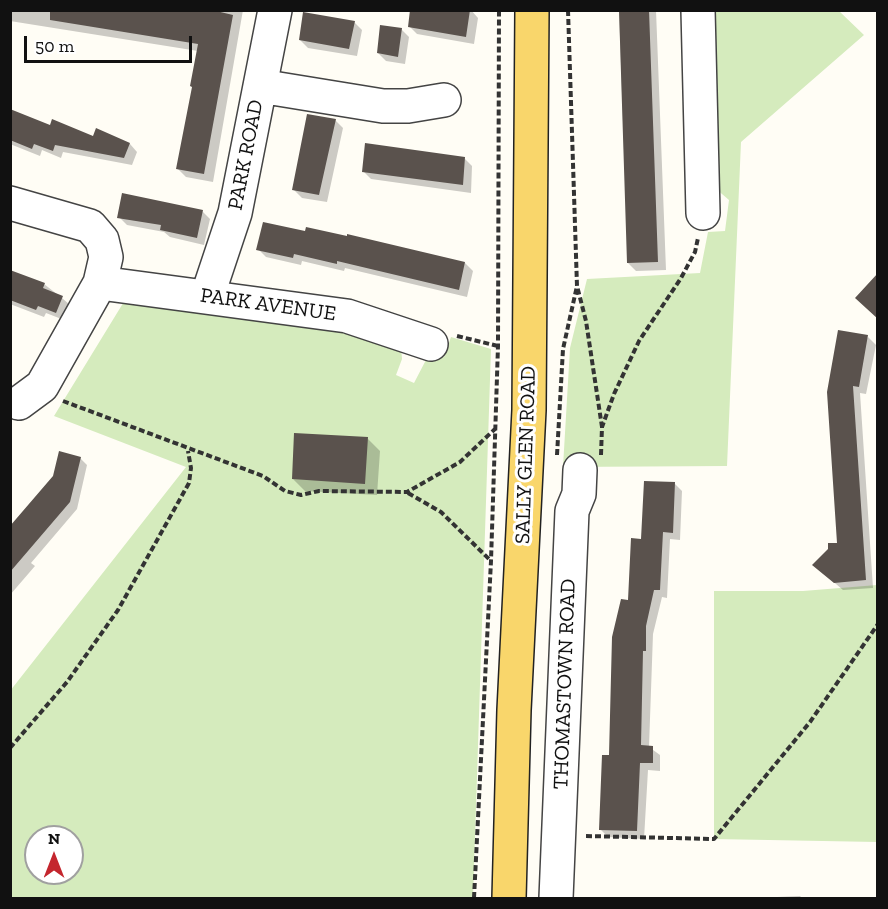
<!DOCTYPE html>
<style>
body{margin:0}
#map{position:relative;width:888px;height:909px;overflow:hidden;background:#fffdf5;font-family:"Zilla Slab",serif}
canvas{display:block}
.frame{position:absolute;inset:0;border:12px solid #111;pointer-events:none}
.north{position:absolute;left:24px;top:825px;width:60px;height:60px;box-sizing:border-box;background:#fff;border:2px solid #a0a0a0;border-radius:50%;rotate:0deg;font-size:16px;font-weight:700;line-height:24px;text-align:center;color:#111}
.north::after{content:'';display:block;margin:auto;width:21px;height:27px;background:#c4262e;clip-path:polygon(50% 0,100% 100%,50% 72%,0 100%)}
.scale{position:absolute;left:24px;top:36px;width:168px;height:27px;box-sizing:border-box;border:3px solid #111;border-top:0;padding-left:8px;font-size:18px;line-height:21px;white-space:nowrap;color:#111;-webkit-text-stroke:4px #fff;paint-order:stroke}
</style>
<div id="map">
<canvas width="888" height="909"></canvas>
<div class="frame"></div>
<div class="north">N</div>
<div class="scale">50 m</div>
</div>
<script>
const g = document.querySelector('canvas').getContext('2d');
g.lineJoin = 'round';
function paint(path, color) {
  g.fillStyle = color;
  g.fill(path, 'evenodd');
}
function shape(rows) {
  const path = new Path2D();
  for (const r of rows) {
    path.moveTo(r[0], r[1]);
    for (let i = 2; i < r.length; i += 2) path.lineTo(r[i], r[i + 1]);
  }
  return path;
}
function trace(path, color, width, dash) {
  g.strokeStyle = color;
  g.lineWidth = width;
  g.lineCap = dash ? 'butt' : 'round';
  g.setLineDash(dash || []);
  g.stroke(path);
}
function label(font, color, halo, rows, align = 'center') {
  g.font = font + ' "Zilla Slab",serif';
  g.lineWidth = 6;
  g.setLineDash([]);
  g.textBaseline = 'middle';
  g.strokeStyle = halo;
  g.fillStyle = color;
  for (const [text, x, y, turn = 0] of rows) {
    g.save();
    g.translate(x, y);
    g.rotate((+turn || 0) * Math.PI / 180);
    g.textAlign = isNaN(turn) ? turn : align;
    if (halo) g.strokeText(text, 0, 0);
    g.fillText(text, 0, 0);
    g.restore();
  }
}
paint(shape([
 [710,11,839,11,864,35,741,142,727,466,563,467,570,348,587,279,700,273,708,232,725,231,729,200,715,188],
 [125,300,222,304,401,346,402,359,396,375,414,383,427,358,444,357,451,337,491,349,473,898,11,898,10,691,186,467,54,416],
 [36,837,72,837,72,873,36,873],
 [877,585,877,842,714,839,714,591,803,591]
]), '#d5ebbd');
paint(shape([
 [10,10,243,10,213,182,186,177,177,168,194,88,198,51,10,21],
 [412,10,471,10,478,18,474,44,417,34,409,26],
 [619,10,656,10,666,270,636,271,628,263],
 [354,22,362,30,357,56,308,48,300,40],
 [401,29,409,37,405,64,386,61,378,53],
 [10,110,50,127,130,144,137,152,132,165,63,152,61,158,42,150,40,156,10,144],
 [335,120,343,128,327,202,302,198,294,190],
 [464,158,472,166,471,193,371,179,363,171],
 [202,211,210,219,204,245,170,237,164,232,127,225,119,217],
 [258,249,465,263,473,271,467,297,345,268,344,271,302,261,301,265,266,257],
 [10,274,44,284,62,298,70,305,64,320,46,313,44,317,10,304],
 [868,337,876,345,866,394,860,393,873,588,843,590,822,572,838,544,828,392],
 [368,439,380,451,377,495,305,491,293,479],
 [80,458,87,465,77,509,31,563,35,566,10,595,10,535],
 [674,483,682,491,680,540,670,539,667,598,662,597,653,634,649,747,660,755,660,771,648,770,644,839,608,837,600,829,630,601,642,540],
 [800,896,802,898,754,898]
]), '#0003');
paint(shape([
 [50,10,212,10,233,15,204,174,176,169,192,87,190,86,198,44,50,20],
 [410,10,470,10,466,37,408,27],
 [619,10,649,10,658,262,627,263],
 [303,12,355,21,349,49,299,40],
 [380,25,402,28,398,57,377,53],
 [10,109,50,125,52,119,93,136,96,128,130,143,124,158,55,145,53,151,34,144,32,149,10,140],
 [307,114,336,119,319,195,292,190],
 [365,143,465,157,463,185,362,172],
 [122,193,203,210,197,238,160,230,161,225,117,218],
 [263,222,305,231,306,227,347,236,347,234,465,262,459,290,337,261,337,264,294,254,293,258,256,250],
 [10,270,45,283,43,288,63,296,56,313,38,306,36,310,10,300],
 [878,273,878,319,855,298],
 [838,330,868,335,859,387,853,386,866,580,834,583,812,565,828,549,828,543,837,543,827,392],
 [294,433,368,437,365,484,292,479],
 [59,451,81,457,70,502,10,572,10,526,53,476],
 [644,481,675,482,673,533,663,532,660,590,654,590,646,626,646,651,643,651,641,745,653,746,653,763,640,763,637,831,599,830,602,755,609,755,612,637,621,599,628,600,631,538,641,539]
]), '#5a524d');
const minor = shape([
 [698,10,703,213],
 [260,86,383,106,408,106,444,100],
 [10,203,90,226,102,240,106,257,100,283,42,386,19,403],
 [100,283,347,316,431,344],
 [207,297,235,213,275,10],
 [556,898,572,511,579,494,580,470]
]);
const major = shape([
 [509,898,514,710,529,410,532,10]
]);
trace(minor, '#444', 36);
trace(major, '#222', 36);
trace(shape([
 [568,10,577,286,586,321,602,427],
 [457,336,498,346],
 [63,401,263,476,285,491,301,495,319,491,407,492,460,462,495,429],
 [557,455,563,349,577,286],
 [601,455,602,427,614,394,639,341,681,278,695,252,698,238],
 [408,493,441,512,491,561],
 [10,748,67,682,118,610,189,483,191,468,188,451],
 [586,836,714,839,810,722,878,624],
 [474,898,491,561,498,346,499,10]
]), '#333', 4, [6, 3]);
trace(minor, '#fff', 33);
trace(major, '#f9d66b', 33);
label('21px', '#111', '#fff', [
 ["PARK ROAD",246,155,-79],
 ["PARK AVENUE",268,305,8],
 ["SALLY GLEN ROAD",526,455,-88],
 ["THOMASTOWN ROAD",565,684,-88]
]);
</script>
